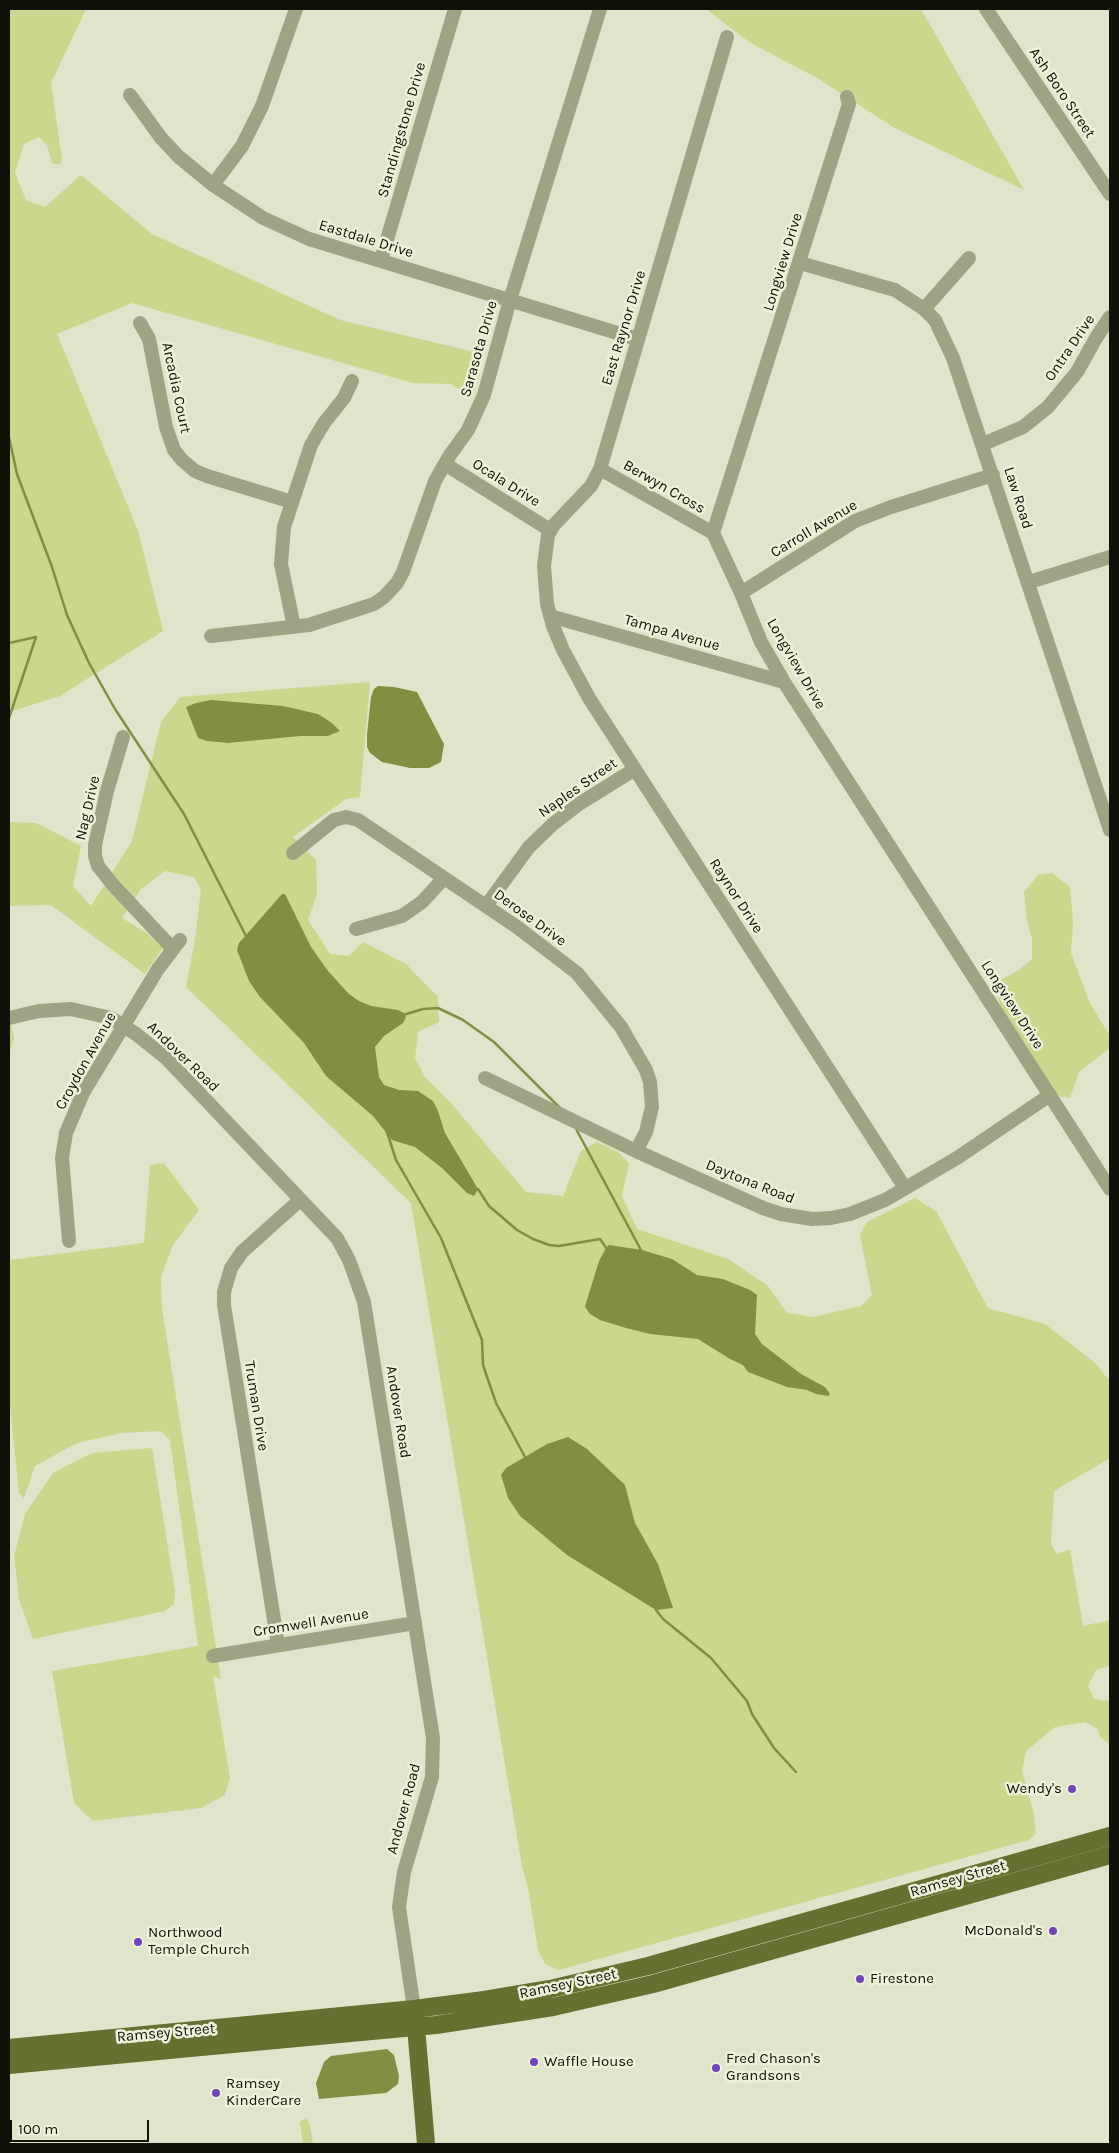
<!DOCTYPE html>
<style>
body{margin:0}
#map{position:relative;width:1119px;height:2153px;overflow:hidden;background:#dfe4ca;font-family:Karla,sans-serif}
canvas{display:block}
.frame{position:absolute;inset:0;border:10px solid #101209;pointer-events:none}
.scale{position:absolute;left:10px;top:2120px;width:139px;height:22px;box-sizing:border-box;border:2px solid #101209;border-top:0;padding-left:6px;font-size:15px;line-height:18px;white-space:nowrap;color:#101209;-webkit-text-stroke:4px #ecf2d7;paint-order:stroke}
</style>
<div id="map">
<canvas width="1119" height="2153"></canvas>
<div class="frame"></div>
<div class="scale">100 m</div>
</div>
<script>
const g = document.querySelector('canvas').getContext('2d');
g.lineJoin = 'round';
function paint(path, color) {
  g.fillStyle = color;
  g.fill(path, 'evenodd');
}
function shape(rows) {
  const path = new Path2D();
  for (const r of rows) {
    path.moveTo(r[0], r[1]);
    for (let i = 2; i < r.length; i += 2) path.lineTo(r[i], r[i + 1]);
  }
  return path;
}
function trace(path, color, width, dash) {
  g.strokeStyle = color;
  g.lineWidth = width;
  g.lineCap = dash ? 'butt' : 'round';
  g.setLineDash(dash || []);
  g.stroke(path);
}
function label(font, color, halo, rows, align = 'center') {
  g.font = font + ' Karla,sans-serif';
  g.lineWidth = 5;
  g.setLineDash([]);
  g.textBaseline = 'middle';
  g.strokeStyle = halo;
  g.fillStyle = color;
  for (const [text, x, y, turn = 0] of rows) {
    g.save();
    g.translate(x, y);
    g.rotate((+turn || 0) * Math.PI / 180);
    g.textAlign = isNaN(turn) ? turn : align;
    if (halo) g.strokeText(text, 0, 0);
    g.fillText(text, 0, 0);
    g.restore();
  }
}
paint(shape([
 [9,9,86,9,51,83,62,159,60,165,52,163,47,145,39,137,24,144,15,173,26,200,45,207,81,175,152,234,340,320,483,354,473,398,451,384,413,383,132,303,57,334,138,531,163,631,60,696,9,712],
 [706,9,921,9,1024,190,893,127,819,79,749,42],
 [370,682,360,797,346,799,293,837,316,860,317,894,308,920,330,954,349,956,363,942,406,964,438,997,439,1022,418,1032,415,1058,425,1077,450,1102,526,1192,563,1196,581,1151,597,1142,618,1152,629,1163,622,1196,637,1229,728,1259,768,1286,787,1313,813,1317,861,1306,872,1295,860,1235,867,1222,915,1198,936,1211,988,1308,1045,1324,1094,1362,1110,1381,1110,1458,1054,1491,1051,1544,1057,1554,1070,1549,1083,1626,1110,1620,1110,1666,1096,1670,1088,1686,1094,1699,1110,1701,1110,1742,1108,1743,1100,1737,1098,1729,1085,1722,1055,1727,1026,1751,1022,1771,1033,1810,1036,1833,1029,1840,559,1970,545,1964,538,1950,528,1888,522,1866,411,1203,186,987,195,939,201,889,194,877,165,871,141,889,122,918,145,932,163,948,145,974,51,905,10,906,9,899,9,822,36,823,81,846,73,886,91,906,132,841,161,722,180,697],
 [1052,873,1070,887,1073,922,1071,953,1090,1003,1108,1033,1110,1034,1110,1048,1079,1072,1070,1098,1058,1096,1001,1008,996,991,997,982,1019,970,1032,959,1032,939,1027,921,1024,892,1038,875],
 [9,1012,14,1039,9,1054],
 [164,1163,199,1210,173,1245,161,1277,162,1309,221,1679,213,1676,230,1778,225,1795,201,1808,93,1821,74,1803,52,1671,198,1646,170,1440,161,1431,122,1433,77,1443,35,1466,24,1498,19,1493,9,1396,9,1260,144,1243,150,1165],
 [152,1448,175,1591,174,1604,165,1611,33,1639,19,1599,14,1556,25,1514,53,1473,92,1453],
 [307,2119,310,2125,313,2144,303,2144,300,2123,302,2120]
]), '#cad78c');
paint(shape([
 [378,686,394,687,417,692,444,744,441,762,429,768,410,768,382,762,370,753,367,747,367,734,371,697,374,689],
 [211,700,283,706,318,714,332,723,340,731,328,736,300,736,228,743,207,741,198,738,186,707,196,703],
 [282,894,285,894,311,947,328,971,349,994,359,1001,371,1006,398,1010,404,1013,406,1017,403,1023,384,1036,375,1047,379,1077,384,1085,399,1090,418,1091,433,1101,438,1111,445,1133,478,1189,474,1196,467,1193,442,1168,415,1147,392,1140,373,1116,326,1076,304,1043,260,997,249,981,237,950,239,943],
 [609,1245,642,1250,672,1259,697,1275,723,1279,750,1290,757,1295,755,1334,762,1344,801,1374,825,1387,830,1394,828,1396,816,1394,807,1390,787,1387,748,1372,743,1365,730,1359,698,1339,650,1334,626,1328,600,1320,590,1314,585,1307,586,1303,599,1261,606,1248],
 [568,1437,587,1449,625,1485,635,1523,658,1564,673,1608,656,1610,567,1555,520,1516,508,1498,501,1475,506,1468,547,1444],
 [387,2049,394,2055,399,2076,398,2084,386,2093,319,2099,316,2083,324,2062,331,2056]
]), '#828e42');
trace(shape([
 [9,437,17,474,52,567,67,615,89,663,115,709,184,814,247,938],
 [9,643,36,637],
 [9,718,36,637],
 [403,1015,423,1009,438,1008,463,1020,494,1042,561,1109],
 [575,1127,642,1252],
 [387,1132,396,1160,441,1238,482,1340,483,1365,496,1403,525,1457],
 [475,1190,478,1189,489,1206,517,1230,533,1239,549,1245,559,1246,600,1239,607,1249],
 [658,1607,656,1610,663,1619,711,1658,747,1701,752,1714,774,1748,796,1772]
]), '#828e42', 2.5);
trace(shape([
 [986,9,1110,194],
 [727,37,600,469,591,486,553,526,548,535,544,566,547,604,553,626,563,650,589,698,905,1188],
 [130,95,161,138,179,157,213,185,263,218,309,239,637,339],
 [847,97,849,104,713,533,741,593,761,642,784,682,1110,1189],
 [213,185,242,146,262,106,296,9],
 [381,260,455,9],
 [800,263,895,290,924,309,935,320,953,358,1110,830],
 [924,309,969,258],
 [140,323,149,339,166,427,174,450,182,460,195,471,207,476,292,502],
 [983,444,1023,427,1048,407,1077,372,1096,338,1110,317],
 [445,464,550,530],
 [600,469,713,533],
 [1029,582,1110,557],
 [741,593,855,521,891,507,993,475],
 [550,616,784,682],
 [294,627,281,564,284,527,311,445,324,423,344,398,352,381],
 [211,636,309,625,374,604,384,597,397,583,403,572,435,481,450,455,468,430,484,395,510,300,600,9],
 [123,737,107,791,95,845,95,856,98,866,114,886,173,949],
 [293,853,334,820,346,817,358,820,517,927,577,973,621,1027,646,1070,650,1082,652,1107,646,1132,636,1151],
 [486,906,529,847,553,824,579,804,635,769],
 [356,929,402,916,422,902,444,878],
 [9,1018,39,1011,71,1009,111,1018,136,1034,166,1058,337,1238,349,1260,364,1302,433,1738,432,1777,404,1872,399,1907,414,2009],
 [485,1078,636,1151,763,1208,781,1214,812,1219,831,1218,850,1214,885,1200,957,1158,1050,1095],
 [69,1241,62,1158,66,1133,83,1093,158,969,180,940],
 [278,1645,224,1305,224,1292,231,1268,242,1252,300,1200],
 [213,1656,415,1623]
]), '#9da483', 14);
trace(shape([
 [415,2015,426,2144],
 [9,2048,414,2009,484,2000,550,1989,648,1966,1110,1836],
 [9,2065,436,2025,553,2007,653,1984,1110,1855]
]), '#667031', 18);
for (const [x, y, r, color] of [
 [1072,1789,5,"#7043bb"],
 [1053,1931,5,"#7043bb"],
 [138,1942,5,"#7043bb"],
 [860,1979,5,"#7043bb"],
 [534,2062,5,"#7043bb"],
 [716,2068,5,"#7043bb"],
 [216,2093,5,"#7043bb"]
]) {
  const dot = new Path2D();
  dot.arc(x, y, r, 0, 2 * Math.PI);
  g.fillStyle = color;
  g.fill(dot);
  trace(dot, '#ecf2d7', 2);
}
label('15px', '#101209', '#ecf2d7', [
 ["Ash Boro Street",1062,93,56],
 ["Standingstone Drive",402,130,-74],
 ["Eastdale Drive",366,239,17],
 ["Longview Drive",783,262,-73],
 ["East Raynor Drive",624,328,-73],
 ["Ontra Drive",1070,348,-56],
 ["Sarasota Drive",479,349,-74],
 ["Arcadia Court",176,388,78],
 ["Ocala Drive",506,483,32],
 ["Berwyn Cross",664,487,30],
 ["Law Road",1018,498,72],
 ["Carroll Avenue",814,529,-31],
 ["Tampa Avenue",672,633,16],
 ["Longview Drive",796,664,60],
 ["Naples Street",578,788,-35],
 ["Nag Drive",88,808,-77],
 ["Raynor Drive",736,896,57],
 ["Derose Drive",530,918,36],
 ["Longview Drive",1012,1005,57],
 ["Andover Road",183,1057,44],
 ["Croydon Avenue",86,1061,-61],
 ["Daytona Road",750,1182,22],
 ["Truman Drive",256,1406,81],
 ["Andover Road",398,1412,81],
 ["Cromwell Avenue",311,1623,-9],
 ["Andover Road",404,1809,-75],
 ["Ramsey Street",958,1879,-16],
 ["Ramsey Street",568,1984,-12],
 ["Ramsey Street",166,2033,-5]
]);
label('15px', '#101209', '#ecf2d7', [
 ["Wendy's",1062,1789,"right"],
 ["McDonald's",1043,1931,"right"],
 ["Northwood",148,1933],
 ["Temple Church",148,1950],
 ["Firestone",870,1979],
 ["Fred Chason's",726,2059],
 ["Grandsons",726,2076],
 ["Waffle House",544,2062],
 ["Ramsey",226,2084],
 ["KinderCare",226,2101]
], 'left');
</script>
